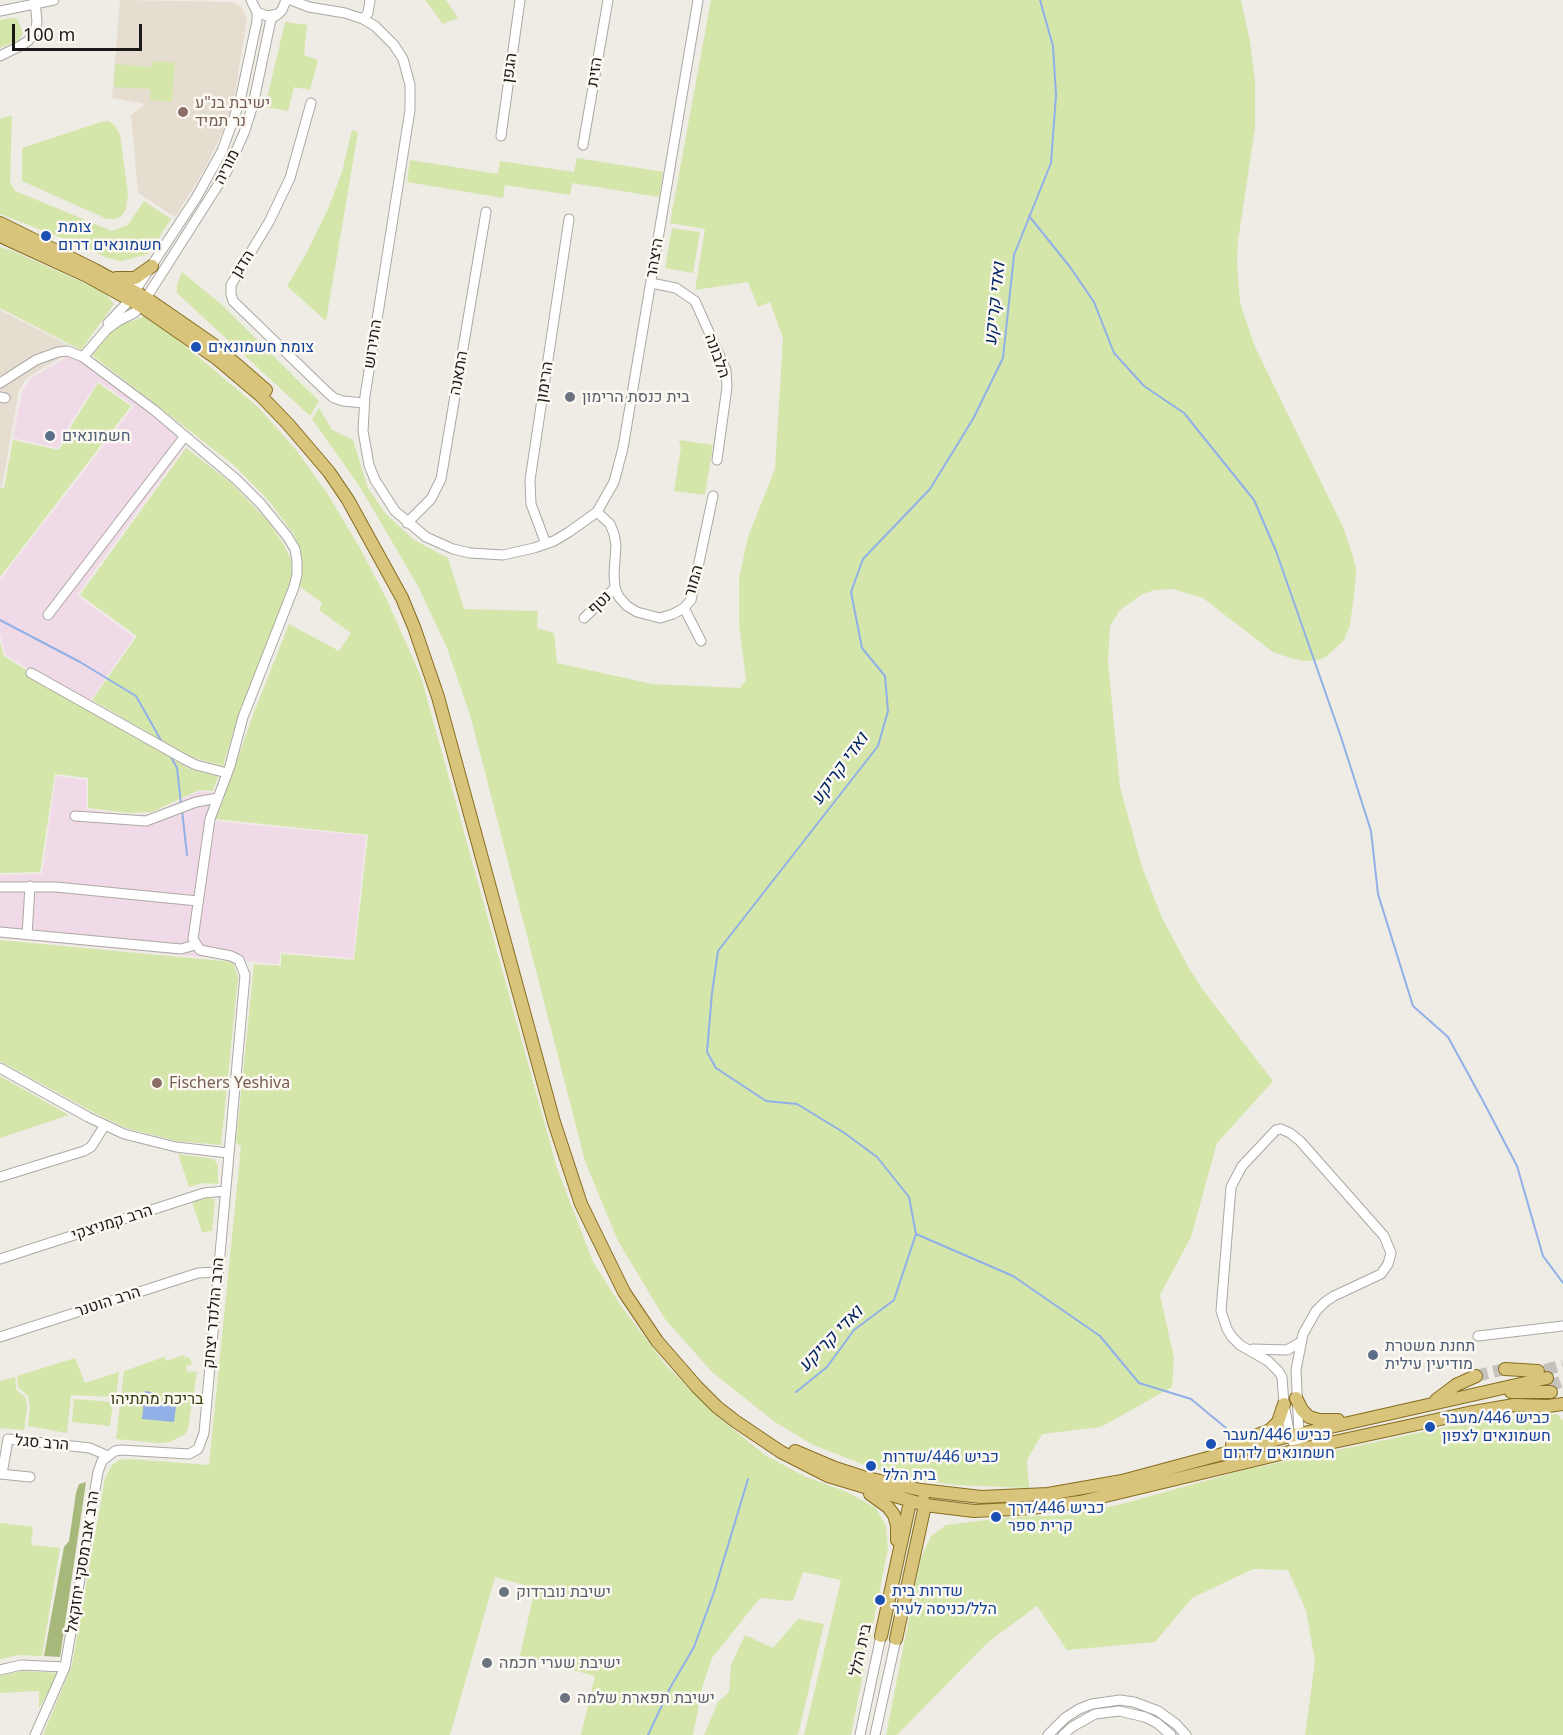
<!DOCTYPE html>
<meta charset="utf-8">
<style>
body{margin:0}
#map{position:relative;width:1563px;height:1735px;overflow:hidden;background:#efebe5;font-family:"Noto Sans",sans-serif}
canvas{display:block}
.scale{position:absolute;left:12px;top:24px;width:130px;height:27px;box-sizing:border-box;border:3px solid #1c1a18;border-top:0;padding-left:8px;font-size:18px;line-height:21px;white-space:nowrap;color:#1c1a18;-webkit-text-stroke:4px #fcf8f2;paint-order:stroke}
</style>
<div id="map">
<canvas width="1563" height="1735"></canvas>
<div class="scale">100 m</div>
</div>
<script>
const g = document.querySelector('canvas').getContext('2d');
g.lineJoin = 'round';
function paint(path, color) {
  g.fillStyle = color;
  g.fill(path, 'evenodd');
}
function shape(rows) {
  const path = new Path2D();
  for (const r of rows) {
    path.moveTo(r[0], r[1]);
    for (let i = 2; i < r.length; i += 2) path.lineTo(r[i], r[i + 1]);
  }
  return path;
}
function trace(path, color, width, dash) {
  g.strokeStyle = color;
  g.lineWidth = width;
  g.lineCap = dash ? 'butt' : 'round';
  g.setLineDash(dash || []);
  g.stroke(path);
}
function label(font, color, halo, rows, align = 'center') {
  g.font = font + ' "Noto Sans",Heebo,sans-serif';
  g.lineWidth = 5;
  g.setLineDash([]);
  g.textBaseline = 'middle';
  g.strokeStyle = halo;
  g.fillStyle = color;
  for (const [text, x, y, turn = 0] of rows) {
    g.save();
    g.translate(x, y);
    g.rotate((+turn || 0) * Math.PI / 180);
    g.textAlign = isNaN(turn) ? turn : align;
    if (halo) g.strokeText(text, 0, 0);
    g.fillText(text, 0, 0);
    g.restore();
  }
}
paint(shape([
 [120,0,232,2,242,8,247,19,234,99,226,125,203,172,175,217,138,193,131,115,146,104,112,98],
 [0,310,72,347,63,356,27,378,19,390,2,487,0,486]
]), '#e6ddd1');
paint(shape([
 [74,348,193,435,77,595,134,637,88,704,5,655,0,632,0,580,134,406,98,381,71,422,58,448,13,438,22,392,30,379,64,359],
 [56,776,86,780,86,809,128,815,153,814,199,791,224,794,214,821,366,836,353,958,280,952,279,964,0,938,0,875,42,874]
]), '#f1dae7');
paint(shape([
 [425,0,446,0,458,18,443,24],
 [711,0,1241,0,1250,42,1255,81,1255,128,1238,241,1237,262,1240,303,1255,347,1343,527,1352,553,1356,569,1355,586,1350,625,1344,640,1326,657,1318,660,1304,661,1290,658,1273,652,1203,598,1173,589,1155,590,1142,594,1120,610,1110,626,1108,662,1120,787,1142,867,1162,918,1190,970,1203,990,1273,1081,1217,1143,1191,1237,1160,1295,1174,1358,1172,1387,1101,1427,1042,1434,1027,1460,1029,1488,956,1485,925,1481,896,1475,870,1467,813,1445,775,1422,712,1372,665,1319,618,1241,585,1161,471,718,447,648,419,588,387,533,360,487,312,419,319,408,332,430,353,440,368,488,385,513,414,540,448,558,464,609,538,611,537,628,554,633,557,663,652,684,740,688,746,680,739,624,739,578,748,537,775,469,783,338,770,302,758,307,748,282,695,290,705,229,670,223],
 [12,18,17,19,23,32,19,40,0,48,0,20],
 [285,22,307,25,304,55,318,60,310,90,294,87,288,111,265,107],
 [153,61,175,63,172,102,150,100,151,89,114,87,115,64,152,67],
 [12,115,10,182,15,191,112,231,128,225,144,201,171,219,148,254,122,261,107,258,85,247,0,214,0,119],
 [109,121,115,126,120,135,128,194,126,209,121,217,114,219,107,219,22,181,22,148,101,122],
 [352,130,358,132,326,321,287,286,306,254,328,209,342,172],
 [577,158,663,172,659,197,572,183,570,195,505,185,503,198,407,182,410,160,498,174,500,161,574,172],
 [672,228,700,232,693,273,665,268],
 [0,247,13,251,104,292,114,304,81,350,0,308],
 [182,272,221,304,319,401,310,416,177,293,177,284],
 [144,315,158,323,258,407,297,451,327,493,361,550,387,600,421,677,557,1168,593,1262,621,1306,665,1364,713,1413,765,1455,806,1477,847,1492,876,1508,886,1526,888,1548,851,1735,804,1735,841,1580,803,1572,793,1601,760,1598,712,1658,702,1688,693,1735,581,1735,595,1676,520,1656,535,1588,495,1577,450,1735,43,1735,72,1665,105,1478,112,1465,119,1460,130,1459,209,1465,241,1147,236,1142,254,964,281,966,281,954,354,960,368,835,216,819,253,715,289,624,339,651,351,633,319,610,322,603,300,587,301,549,293,533,268,500,235,466,92,355,116,326,141,318],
 [98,383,131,406,0,577,0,488,4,488,13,440,59,450,73,423],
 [679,440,713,445,705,495,674,491,681,448],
 [186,448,230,482,267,520,283,543,291,560,292,572,291,583,239,714,223,766,188,756,92,700,137,636,80,595],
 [0,642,4,656,87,709,190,769,218,776,213,791,199,790,152,812,128,813,88,808,88,778,55,774,40,872,0,873],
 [0,940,233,962,238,977,221,1145,177,1141,126,1128,91,1111,0,1061],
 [0,1076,69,1115,0,1138],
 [178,1154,214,1159,218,1166,218,1184,203,1183,189,1187],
 [208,1198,215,1199,212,1231,202,1232,192,1202],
 [184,1355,185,1358,189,1357,192,1364,186,1366,188,1373,191,1371,197,1372,188,1429,185,1434,170,1442,159,1443,116,1439,124,1371,164,1357,166,1361],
 [75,1358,85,1383,119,1372,116,1397,71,1395,67,1433,28,1426,30,1408,28,1396,18,1387,17,1376],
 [15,1377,16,1389,26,1398,27,1409,24,1430,0,1428,0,1381],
 [74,1399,113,1402,110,1426,72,1422],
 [1557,1414,1563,1421,1563,1735,1305,1735,1315,1662,1306,1610,1288,1570,1253,1569,1192,1598,1155,1642,1067,1650,1037,1606,988,1642,897,1735,886,1735,921,1558,931,1536,946,1525,1012,1517,1067,1515,1122,1504,1244,1470,1451,1426],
 [0,1523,33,1527,31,1545,60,1548,42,1656,19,1655,0,1659],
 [798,1619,824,1624,798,1735,704,1735,718,1702,729,1692,731,1665,745,1635,773,1648],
 [21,1671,59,1673,39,1708,39,1691,0,1693,0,1676]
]), '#d4e6aa');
paint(shape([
 [86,1482,60,1657,44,1656,64,1547,69,1541,76,1493,79,1484]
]), '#a7b97a');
paint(shape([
 [145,1391,151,1392,158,1404,176,1407,174,1422,142,1419]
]), '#91b0e7');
trace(shape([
 [1029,216,1070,267,1094,302,1114,353,1144,386,1184,413,1254,500,1276,551,1341,737,1371,831,1378,894,1413,1006,1448,1037,1483,1101,1517,1166,1543,1256,1563,1283],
 [0,620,80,662,136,696,162,742],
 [170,755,177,768,181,804],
 [182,810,187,855],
 [916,1234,1013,1276,1100,1336,1139,1383,1191,1399,1226,1428],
 [796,1392,827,1367,854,1330,894,1300,916,1234,909,1197,877,1157,843,1132,797,1104,766,1101,716,1068,707,1052,712,993,718,951,878,746,888,711,885,676,862,648,851,592,863,559,930,489,973,419,1003,358,1014,255,1051,163,1056,95,1053,46,1040,0],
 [648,1735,670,1688,694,1647,714,1592,748,1479]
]), '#91b0e7', 2);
trace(shape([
 [1545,1370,1563,1365],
 [1476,1376,1505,1369],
 [1549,1386,1563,1381]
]), '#c5c1bc', 12, [12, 6]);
const minor = shape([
 [251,0,257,12,267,16,278,14,282,10,286,0],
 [291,0,309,7,345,13,363,19,375,26,394,45,403,59,410,85,410,110,365,396,363,431,369,465,375,480,395,511,426,537,453,549,470,553,503,555,534,548,554,541,569,532,597,512,614,482,623,448,698,0],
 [0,11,54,0],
 [363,19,368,13,370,0],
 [0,56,20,46,28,41,35,32,37,22,35,0],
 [311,103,290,178,269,222,231,285,231,294,233,301,328,393,334,398,343,401,364,403],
 [501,136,520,0],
 [583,145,608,0],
 [651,283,676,288,695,301,726,370,727,387,717,460],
 [108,323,127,303,196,198,222,151,240,101,257,21,257,12],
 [83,357,107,329,118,321,134,313,141,306,227,171,244,133,253,105,271,19,278,14],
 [0,383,36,360,58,352,68,351,83,357,154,410,237,480,261,504,287,536,295,549,297,561,297,574,294,587,243,717,230,766,210,819,193,939,200,950,231,956,239,960,245,975,204,1433,198,1449,189,1454,121,1450,115,1451,102,1461,98,1472,65,1667,35,1735],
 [0,397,5,398],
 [597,512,610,524,614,534,616,545,614,574,615,588,619,597,627,606,637,612,660,618,673,614,684,608,691,600,713,496],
 [407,523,431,499,441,479,486,212],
 [546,544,531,504,530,480,569,219],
 [684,608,701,641],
 [48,615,185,436],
 [584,618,615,588],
 [31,673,184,759,196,765,227,773],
 [75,816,146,821,196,802,218,798],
 [0,887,56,887,198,901],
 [0,932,181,949,195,945],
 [27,935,30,886],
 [0,1068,88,1117,124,1134,176,1147,228,1153],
 [1281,1129,1290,1133,1300,1141,1384,1236,1391,1253,1388,1264,1381,1274,1334,1296,1325,1302,1316,1311,1303,1334,1296,1370,1299,1434,1297,1450,1290,1436,1284,1404,1282,1377,1279,1372,1268,1361,1240,1345,1232,1337,1227,1329,1221,1311,1231,1187,1242,1166,1276,1130,1281,1129],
 [0,1177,84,1151,91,1147,105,1125],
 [0,1259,204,1193,225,1191],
 [1478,1336,1563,1326],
 [0,1337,198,1273,218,1272],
 [1253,1349,1287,1350,1301,1342],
 [0,1474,30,1477],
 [2,1474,8,1439,90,1448,108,1456],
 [0,1670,21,1665,65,1667],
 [860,1735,881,1636],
 [875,1735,896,1639],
 [1048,1735,1065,1718,1079,1709,1092,1704,1120,1700,1134,1702,1158,1711,1176,1724,1186,1735],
 [1063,1735,1072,1727,1095,1714,1119,1711,1145,1717,1157,1723,1171,1735]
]);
const major = shape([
 [0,223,95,270,146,298,214,345,266,390],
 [0,236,87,276,141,306,216,358,261,396,288,424,329,472,348,500,402,598,414,627,438,697,554,1122,581,1204,624,1292,657,1341,697,1387,717,1407,735,1421,781,1452,828,1476,925,1505,974,1511,1032,1508,1080,1502,1297,1450,1468,1413,1514,1405,1548,1406,1563,1404],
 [116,278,135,278,152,266],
 [1505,1369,1538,1371],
 [1511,1392,1551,1392],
 [1296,1398,1302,1410,1309,1417,1319,1420,1338,1420],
 [1436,1400,1456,1385,1476,1376],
 [1232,1445,1270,1430,1278,1422,1284,1404],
 [795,1451,835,1468,863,1477,921,1490,981,1497,1048,1494,1122,1481,1282,1438,1547,1378],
 [870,1494,888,1507,894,1515,897,1525,897,1540],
 [881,1636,910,1502],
 [896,1639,925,1505,923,1500]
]);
trace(minor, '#aca8a3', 11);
trace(major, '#866e20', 14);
trace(minor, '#fff', 9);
trace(major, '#d9c47c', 12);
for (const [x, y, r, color] of [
 [183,112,6,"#8d6e63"],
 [46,236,6,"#1a4fb4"],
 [196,347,6,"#1a4fb4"],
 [570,397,6,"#6b7280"],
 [50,436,6,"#5c6f8a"],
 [157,1083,6,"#8d6e63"],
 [1373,1355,6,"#5c6f8a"],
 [1430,1427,6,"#1a4fb4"],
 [1211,1444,6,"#1a4fb4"],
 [871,1466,6,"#1a4fb4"],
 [996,1517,6,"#1a4fb4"],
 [504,1592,6,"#6b7280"],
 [880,1600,6,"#1a4fb4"],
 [487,1663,6,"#6b7280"],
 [565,1698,6,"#6b7280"]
]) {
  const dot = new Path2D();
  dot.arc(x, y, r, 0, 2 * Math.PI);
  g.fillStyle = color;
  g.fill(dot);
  trace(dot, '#fcf8f2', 2);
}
label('16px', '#1c1a18', '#fcf8f2', [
 ["הגפן",510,68,-82],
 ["הזית",595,72,-81],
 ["מוריה",227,167,-63],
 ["היצהר",655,258,-80],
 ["הדגן",243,264,-58],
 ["התירוש",373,344,-81],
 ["הלבונה",717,356,70],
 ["התאנה",459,373,-80],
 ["הרימון",545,382,-81],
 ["המור",694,581,-74],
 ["נטף",600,603,-44],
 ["הרב קמניצקי",112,1223,-18],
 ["הרב הוטנר",108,1302,-18],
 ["הרב הולנדר יצחק",214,1313,-85],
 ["הרב סגל",42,1443,5],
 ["הרב אברמסקי יחזקאל",83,1562,-81],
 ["בית הלל",861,1650,-78]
]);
label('16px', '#785e54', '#fcf8f2', [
 ["ישיבת בנ\"ע",195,103],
 ["נר תמיד",195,121],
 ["Fischers Yeshiva",169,1083]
], 'left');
label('16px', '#164399', '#fcf8f2', [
 ["צומת",58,227],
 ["חשמונאים דרום",58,245],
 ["צומת חשמונאים",208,347],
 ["כביש 446/מעבר",1442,1418],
 ["חשמונאים לצפון",1442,1436],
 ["כביש 446/מעבר",1223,1435],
 ["חשמונאים לדרום",1223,1453],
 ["כביש 446/שדרות",883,1457],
 ["בית הלל",883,1475],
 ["כביש 446/דרך",1008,1508],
 ["קרית ספר",1008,1526],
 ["שדרות בית",892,1591],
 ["הלל/כניסה לעיר",892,1609]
], 'left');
label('16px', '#5b616d', '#fcf8f2', [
 ["בית כנסת הרימון",582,397],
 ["ישיבת נוברדוק",516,1592],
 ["ישיבת שערי חכמה",499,1663],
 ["ישיבת תפארת שלמה",577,1698]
], 'left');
label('16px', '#4e5e75', '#fcf8f2', [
 ["חשמונאים",62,436],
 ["תחנת משטרת",1385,1346],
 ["מודיעין עילית",1385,1364]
], 'left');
label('16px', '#353f10', '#fcf8f2', [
 ["בריכת מתתיהו",157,1399]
]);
label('italic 18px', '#032563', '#fcf8f2', [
 ["ואדי קריקע",995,304,-84],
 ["ואדי קריקע",840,769,-54],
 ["ואדי קריקע",831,1339,-46]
]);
</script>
